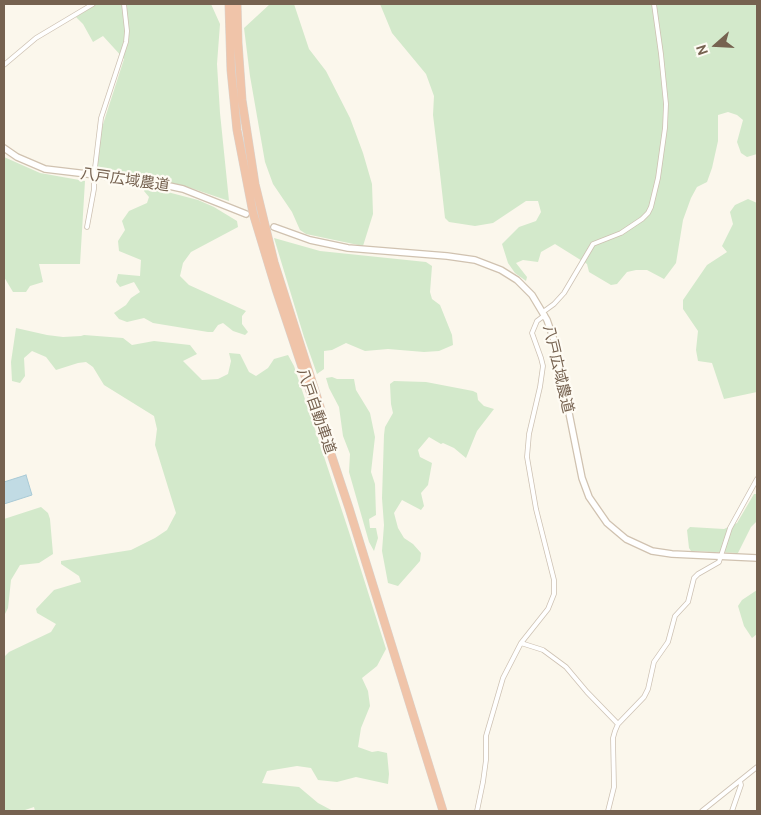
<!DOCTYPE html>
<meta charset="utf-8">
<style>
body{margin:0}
#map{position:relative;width:761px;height:815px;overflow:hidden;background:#fbf7ec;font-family:Cabin,sans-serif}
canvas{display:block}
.frame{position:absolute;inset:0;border:5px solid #766250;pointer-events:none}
.north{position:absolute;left:691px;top:20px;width:50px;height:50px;-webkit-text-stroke:4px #fefbf3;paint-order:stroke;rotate:251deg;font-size:14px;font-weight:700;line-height:20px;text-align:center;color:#766250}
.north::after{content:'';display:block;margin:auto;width:18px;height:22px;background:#766250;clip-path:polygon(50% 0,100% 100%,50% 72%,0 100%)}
</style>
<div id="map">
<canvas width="761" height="815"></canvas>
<div class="frame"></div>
<div class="north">N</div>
</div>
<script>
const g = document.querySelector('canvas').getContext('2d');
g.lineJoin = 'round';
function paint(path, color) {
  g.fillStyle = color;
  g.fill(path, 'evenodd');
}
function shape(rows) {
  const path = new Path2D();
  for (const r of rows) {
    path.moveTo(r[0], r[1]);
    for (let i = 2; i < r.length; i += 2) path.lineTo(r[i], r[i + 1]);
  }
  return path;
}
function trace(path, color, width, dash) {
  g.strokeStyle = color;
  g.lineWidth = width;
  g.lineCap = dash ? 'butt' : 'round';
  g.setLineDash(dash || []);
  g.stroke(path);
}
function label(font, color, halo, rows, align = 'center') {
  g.font = font + ' Cabin,"Noto Sans JP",sans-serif';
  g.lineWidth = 4.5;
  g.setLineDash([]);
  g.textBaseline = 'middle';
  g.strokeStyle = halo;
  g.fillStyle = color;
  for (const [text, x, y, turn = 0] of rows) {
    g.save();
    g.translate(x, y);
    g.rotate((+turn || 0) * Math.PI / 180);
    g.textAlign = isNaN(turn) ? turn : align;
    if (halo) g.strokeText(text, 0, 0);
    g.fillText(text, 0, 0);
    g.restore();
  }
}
paint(shape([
 [96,4,211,4,220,24,217,64,220,113,229,201,185,186,147,178,94,174,96,146,124,59,103,36,93,42,83,24,76,17],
 [270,4,294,4,309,49,326,71,350,118,363,153,372,184,373,214,363,246,306,234,300,230,292,212,273,184,265,162,250,76,244,28],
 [380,4,757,4,757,154,747,157,741,153,737,142,743,120,737,115,728,112,718,115,718,141,712,168,707,182,697,187,691,198,683,220,676,263,664,279,647,270,636,270,627,272,617,284,611,285,589,272,587,264,555,244,541,252,538,262,523,260,516,263,527,277,526,281,515,273,508,263,502,244,519,227,536,221,541,212,538,201,526,201,493,223,475,226,449,222,445,218,438,156,433,115,434,96,426,74,392,33],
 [4,157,40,173,85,181,80,264,39,264,43,282,30,286,26,292,13,292,4,277],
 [145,188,156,189,198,200,214,207,237,221,238,227,191,252,183,263,180,276,189,285,246,311,242,316,242,324,248,332,245,335,233,331,223,323,218,325,213,332,208,332,153,323,144,318,127,322,119,319,114,313,126,305,131,298,140,292,134,282,120,287,116,282,118,274,140,276,141,260,119,251,118,241,125,230,122,221,129,211,147,203,149,197,144,191],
 [748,199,757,203,757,392,724,399,712,363,698,361,696,350,698,331,683,309,683,300,707,265,727,252,722,246,733,224,730,212,735,205],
 [274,238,320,251,426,262,432,266,430,292,432,299,440,305,452,335,453,345,439,351,424,352,388,349,365,351,346,343,332,350,324,351,324,369,317,374,304,337],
 [16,328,47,335,63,337,81,336,84,335,123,338,132,345,154,341,190,345,197,354,183,361,202,380,218,379,228,374,231,361,229,353,240,354,249,372,256,376,268,368,274,359,288,355,294,366,349,532,386,649,377,666,362,678,368,691,370,706,361,728,358,747,372,752,378,751,387,753,389,774,388,784,356,777,337,782,318,780,311,768,297,766,267,771,262,783,299,787,318,803,333,811,35,811,34,807,22,811,4,811,4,657,9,652,51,632,56,624,37,613,36,609,54,590,81,582,79,576,61,564,61,561,131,550,155,538,167,530,176,513,155,445,157,429,154,416,104,385,93,367,86,362,78,363,56,370,46,357,32,351,24,358,25,376,20,383,12,381,11,362],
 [332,377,337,379,354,379,356,390,370,413,375,437,371,472,375,484,376,515,369,519,370,528,376,528,378,538,374,551,369,542,349,472,350,454,343,436,339,407,329,388,326,378],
 [394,381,426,382,473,391,477,393,478,400,484,406,494,409,477,431,466,458,454,448,443,443,441,444,429,437,418,450,420,457,432,463,428,485,421,493,424,506,421,510,402,500,394,513,398,528,404,538,413,544,421,553,420,561,398,586,388,583,382,551,384,525,382,498,384,435,385,427,393,413,391,404,390,384],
 [754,494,757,494,757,521,751,527,738,553,691,551,689,548,687,530,690,527,724,529,737,523],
 [41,507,48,513,50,519,53,554,39,563,20,565,11,580,8,608,4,616,4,519],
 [757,590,757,634,752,638,744,626,738,606,742,600]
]), '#d3e9cb');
const water = shape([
 [26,475,32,495,4,504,4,482,26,475]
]);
paint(water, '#c1dbe4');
trace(water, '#a8c9d5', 1);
const street = shape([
 [4,65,36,38,93,4],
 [87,227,94,189,94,176,101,118,126,42,127,31,124,4],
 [543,312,554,304,564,293,593,244,621,233,642,219,648,213,651,207,658,178,665,128,666,104,661,54,654,4],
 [521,643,543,650,566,667,587,692,618,724],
 [477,811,483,782,486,760,486,736,503,678,521,643,548,609,554,594,554,580,536,509,527,457,529,434,540,387,543,366,541,358,532,333,537,321,545,315],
 [608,811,614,787,613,738,615,731,618,724,644,697,648,689,654,662,668,642,675,616,688,602,694,578,698,574,719,562,730,528,757,479],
 [702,811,757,767],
 [732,811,741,785,740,781]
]);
const secondary = shape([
 [4,148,17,157,45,169,146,181,183,189,246,214],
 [274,227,310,240,348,248,447,256,475,260,501,270,517,280,532,295,547,320,555,343,582,478,589,497,607,523,626,539,652,551,672,554,757,558]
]);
const highway = shape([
 [229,4,231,70,237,130,253,213,276,289,349,508,443,811],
 [237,4,238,43,242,100,255,184,274,262,323,416]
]);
trace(street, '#cdc1b2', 5.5);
trace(secondary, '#d0c2b0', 8);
trace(highway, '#d9d3ce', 9);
trace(street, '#fff', 4);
trace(secondary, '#fff', 5.5);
trace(highway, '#f0c4a9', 8);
label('15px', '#766250', '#fefbf3', [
 ["八戸広域農道",125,180,8],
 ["八戸広域農道",558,369,77],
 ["八戸自動車道",316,411,71]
]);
</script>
